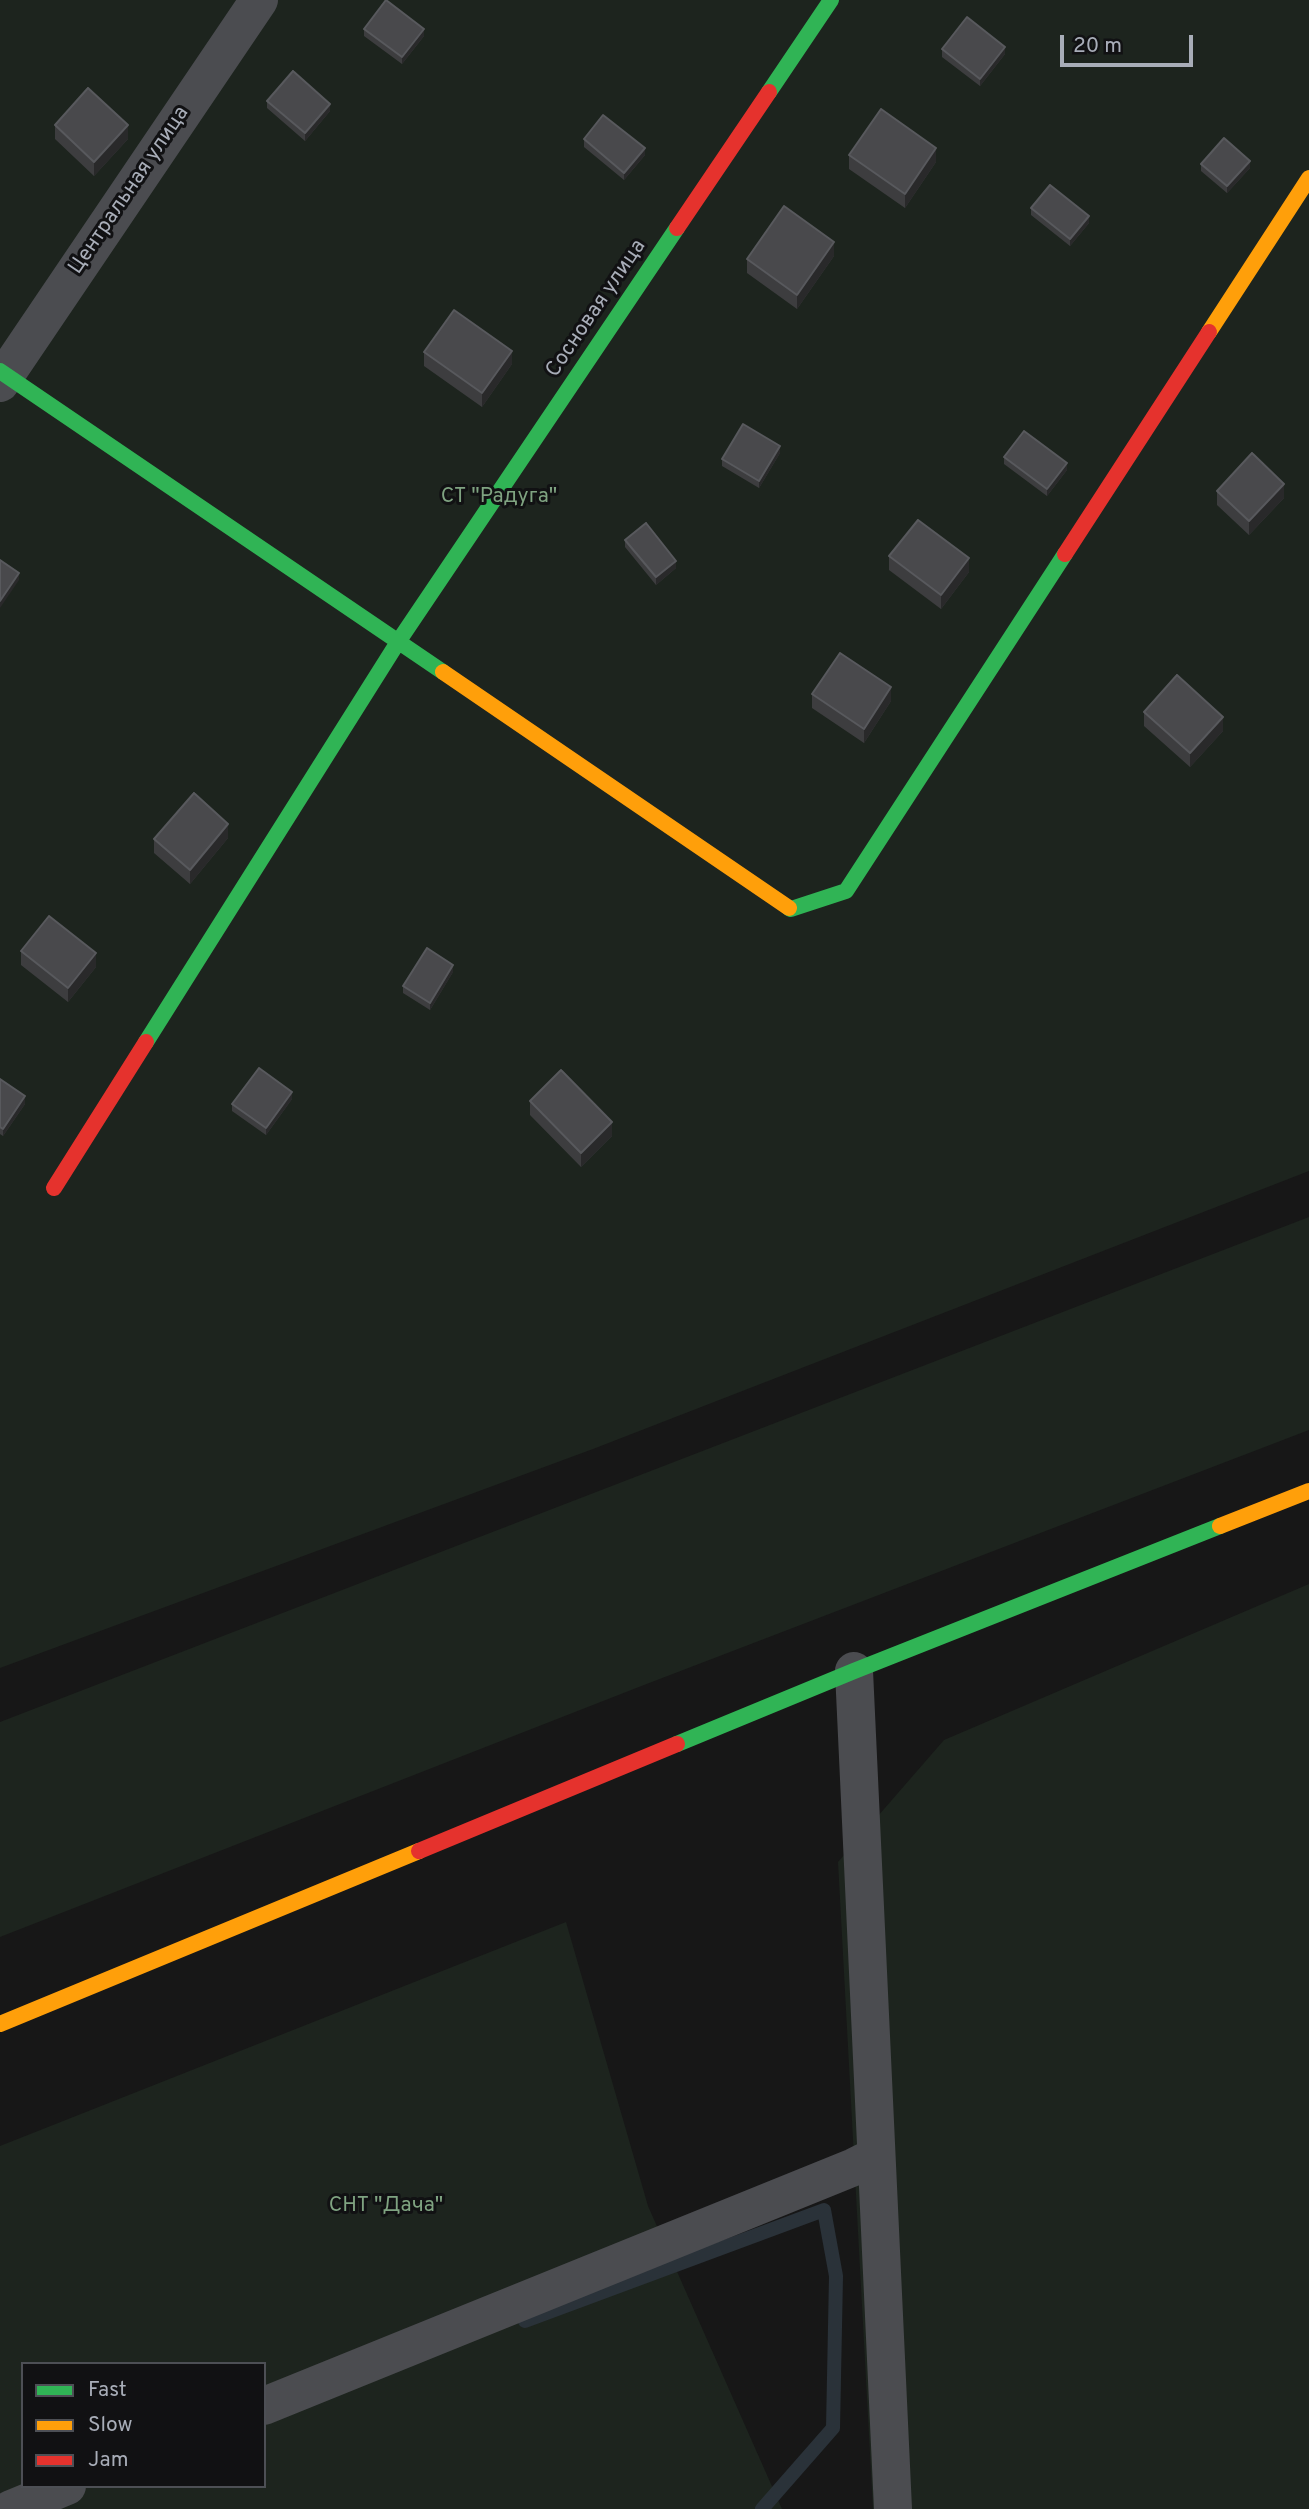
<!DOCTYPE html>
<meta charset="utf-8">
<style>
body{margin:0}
#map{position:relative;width:1309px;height:2509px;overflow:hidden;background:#171717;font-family:Overpass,sans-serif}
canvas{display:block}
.legend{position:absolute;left:21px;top:2362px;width:245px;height:126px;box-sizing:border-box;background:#111113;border:2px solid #4d4f55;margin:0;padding:9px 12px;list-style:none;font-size:21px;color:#a8adb8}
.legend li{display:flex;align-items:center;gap:14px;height:35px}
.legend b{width:35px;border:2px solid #4d4f55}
.scale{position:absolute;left:1060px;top:35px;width:133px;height:32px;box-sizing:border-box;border:4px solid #a8adb8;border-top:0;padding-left:9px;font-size:21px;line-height:24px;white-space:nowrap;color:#a8adb8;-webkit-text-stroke:5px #111113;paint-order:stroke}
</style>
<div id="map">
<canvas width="1309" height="2509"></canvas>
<ul class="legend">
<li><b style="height:9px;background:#30b455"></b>Fast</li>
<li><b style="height:9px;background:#ff9f0a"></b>Slow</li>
<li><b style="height:9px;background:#e5322d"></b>Jam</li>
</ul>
<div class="scale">20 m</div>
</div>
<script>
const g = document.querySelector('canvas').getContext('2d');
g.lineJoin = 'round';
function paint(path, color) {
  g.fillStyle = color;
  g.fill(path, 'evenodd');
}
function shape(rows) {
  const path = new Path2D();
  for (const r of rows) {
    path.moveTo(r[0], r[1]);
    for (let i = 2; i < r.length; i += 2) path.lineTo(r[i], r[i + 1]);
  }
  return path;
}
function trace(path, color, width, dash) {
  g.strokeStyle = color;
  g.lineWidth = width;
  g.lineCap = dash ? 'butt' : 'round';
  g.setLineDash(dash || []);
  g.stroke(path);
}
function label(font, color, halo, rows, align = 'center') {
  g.font = font + ' Overpass,sans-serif';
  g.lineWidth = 6;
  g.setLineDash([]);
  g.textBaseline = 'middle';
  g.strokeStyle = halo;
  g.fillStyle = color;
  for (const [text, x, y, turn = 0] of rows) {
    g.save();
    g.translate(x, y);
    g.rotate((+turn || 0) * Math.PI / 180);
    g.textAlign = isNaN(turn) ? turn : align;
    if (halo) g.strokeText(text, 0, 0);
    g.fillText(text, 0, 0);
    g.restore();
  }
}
paint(shape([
 [0,0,1309,0,1309,1171,593,1449,0,1668],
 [1309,1217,1309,1430,644,1685,0,1937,0,1722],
 [1309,1584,1309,2509,873,2509,838,1862,944,1740],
 [566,1922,648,2206,782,2509,0,2509,0,2146],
 [23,2364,264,2364,264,2486,23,2486]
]), '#1d241e');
trace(shape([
 [525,2321,824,2210,836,2276,833,2428,762,2509]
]), '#2a3239', 14);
trace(shape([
 [0,383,259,0],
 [854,1671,893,2509],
 [264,2406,854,2167,876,2156],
 [11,2509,67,2486]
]), '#4b4c50', 38);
trace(shape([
 [769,92,831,0],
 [0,371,443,672],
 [789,908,791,909,846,891,1065,554],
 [146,1042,398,642,677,228],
 [677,1744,854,1671,1220,1526]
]), '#30b455', 16);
trace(shape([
 [1209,332,1309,178],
 [443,672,789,908],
 [1220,1526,1309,1491],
 [0,2024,419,1851]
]), '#ff9f0a', 16);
trace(shape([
 [677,228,769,92],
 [1065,554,1209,332],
 [54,1188,146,1042],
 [419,1851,677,1744]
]), '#e5322d', 16);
paint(shape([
 [364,29,424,36,402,64,364,36],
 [942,49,1005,54,980,86,942,57],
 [267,101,330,111,305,141,267,108],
 [55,125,128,139,94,176,55,139],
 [584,139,645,155,624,180,584,147],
 [849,155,936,162,905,208,849,169],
 [1201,164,1250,168,1227,193,1201,171],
 [1031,208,1089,223,1070,246,1031,215],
 [834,256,797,309,747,273,747,259],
 [424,352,512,364,482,407,424,366],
 [780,453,759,488,722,466,722,459],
 [1004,457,1067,470,1047,496,1004,464],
 [1217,491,1284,498,1249,535,1217,505],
 [625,540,676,568,656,585,625,547],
 [889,556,969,572,941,609,889,570],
 [812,694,891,701,864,743,812,708],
 [1144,712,1223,731,1190,767,1144,726],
 [228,838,190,884,154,853,154,839],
 [21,951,96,967,68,1002,21,965],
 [453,972,430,1010,403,993,403,986],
 [0,1079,25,1104,3,1136,0,1134],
 [292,1099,266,1135,232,1111,232,1104],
 [530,1101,612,1136,581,1167,530,1115]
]), '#3d3d3f');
paint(shape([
 [424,29,424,36,402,64,402,57],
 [1005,47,1005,54,980,86,980,79],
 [330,104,330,111,305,141,305,133],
 [128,125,128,139,94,176,94,162],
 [645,148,645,155,624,180,624,173],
 [936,148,936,162,905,208,905,194],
 [1250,161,1250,168,1227,193,1227,186],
 [1089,216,1089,223,1070,246,1070,239],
 [834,242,834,256,797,309,797,295],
 [512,351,512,364,482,407,482,393],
 [780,446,780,453,759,488,759,481],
 [1067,463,1067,470,1047,496,1047,489],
 [1284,484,1284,498,1249,535,1249,521],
 [969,558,969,572,941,609,941,595],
 [676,561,676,568,656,585,656,577],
 [19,573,19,580,0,608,0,601],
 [891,687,891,701,864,743,864,729],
 [1223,717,1223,731,1190,767,1190,753],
 [228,824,228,838,190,884,190,870],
 [96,953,96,967,68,1002,68,988],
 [453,965,453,972,430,1010,430,1003],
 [292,1092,292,1099,266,1135,266,1128],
 [25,1096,25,1104,3,1136,3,1129],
 [612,1122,612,1136,581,1167,581,1153]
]), '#29292a');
const building = shape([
 [386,0,424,29,402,57,364,29,386,0],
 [967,17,1005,47,980,79,942,49,967,17],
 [293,71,330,104,305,133,267,101,293,71],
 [88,88,128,125,94,162,55,125,88,88],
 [881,109,936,148,905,194,849,155,881,109],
 [603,115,645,148,624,173,584,139,603,115],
 [1224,138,1250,161,1227,186,1201,164,1224,138],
 [1050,185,1089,216,1070,239,1031,208,1050,185],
 [784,206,834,242,797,295,747,259,784,206],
 [454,310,512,351,482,393,424,352,454,310],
 [743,424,780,446,759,481,722,459,743,424],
 [1024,431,1067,463,1047,489,1004,457,1024,431],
 [1252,453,1284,484,1249,521,1217,491,1252,453],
 [918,520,969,558,941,595,889,556,918,520],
 [646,523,676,561,656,577,625,540,646,523],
 [0,560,19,573,0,601,0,560],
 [840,653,891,687,864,729,812,694,840,653],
 [1177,675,1223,717,1190,753,1144,712,1177,675],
 [194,793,228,824,190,870,154,839,194,793],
 [49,916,96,953,68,988,21,951,49,916],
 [427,948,453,965,430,1003,403,986,427,948],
 [259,1068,292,1092,266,1128,232,1104,259,1068],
 [561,1070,612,1122,581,1153,530,1101,561,1070],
 [0,1079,25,1096,3,1129,0,1127,0,1079]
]);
paint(building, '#49494c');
trace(building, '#58595d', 2);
label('21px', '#a8adb8', '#111113', [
 ["Центральная улица",130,191,-56],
 ["Сосновая улица",597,309,-56]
]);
label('21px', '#7fa381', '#111113', [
 ["СТ \"Радуга\"",499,498],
 ["СНТ \"Дача\"",386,2207]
]);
</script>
